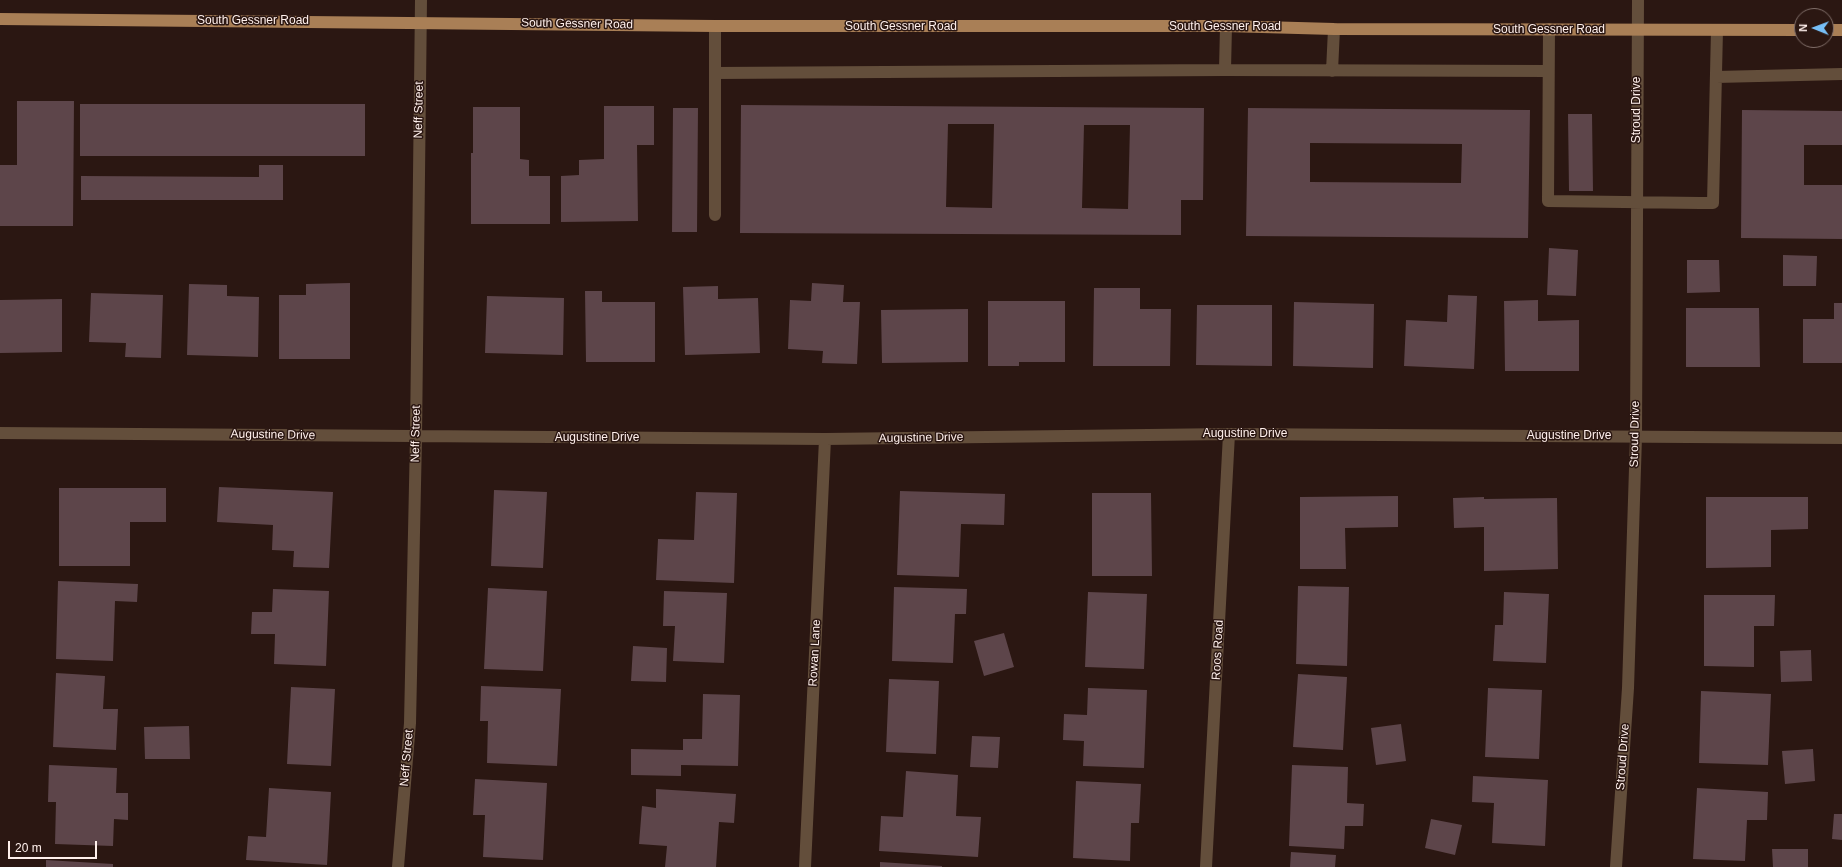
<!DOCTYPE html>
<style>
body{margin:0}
#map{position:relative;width:1842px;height:867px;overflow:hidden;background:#2b1712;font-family:Arial,sans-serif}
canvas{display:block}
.north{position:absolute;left:1794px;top:8px;width:40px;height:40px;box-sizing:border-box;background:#2b1712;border:1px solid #806e69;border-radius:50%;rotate:271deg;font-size:11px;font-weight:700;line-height:16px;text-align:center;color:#fff0ec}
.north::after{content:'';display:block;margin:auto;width:14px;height:18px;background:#77bff7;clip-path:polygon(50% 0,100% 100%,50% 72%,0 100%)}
.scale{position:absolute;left:8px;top:841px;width:89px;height:18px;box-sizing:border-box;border:2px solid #fff0ec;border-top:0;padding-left:5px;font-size:12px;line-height:14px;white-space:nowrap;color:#fff0ec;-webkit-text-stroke:3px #2b1712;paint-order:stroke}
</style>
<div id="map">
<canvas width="1842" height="867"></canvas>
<div class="north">N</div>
<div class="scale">20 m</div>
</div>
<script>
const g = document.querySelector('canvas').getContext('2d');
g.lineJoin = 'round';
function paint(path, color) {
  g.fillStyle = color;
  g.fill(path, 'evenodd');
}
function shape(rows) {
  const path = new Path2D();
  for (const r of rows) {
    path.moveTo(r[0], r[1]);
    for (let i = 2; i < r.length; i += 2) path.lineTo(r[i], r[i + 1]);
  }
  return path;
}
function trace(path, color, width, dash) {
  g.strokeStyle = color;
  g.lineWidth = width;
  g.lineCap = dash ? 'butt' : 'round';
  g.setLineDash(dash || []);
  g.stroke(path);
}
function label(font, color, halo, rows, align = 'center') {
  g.font = font + ' Arial,sans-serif';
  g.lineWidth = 3;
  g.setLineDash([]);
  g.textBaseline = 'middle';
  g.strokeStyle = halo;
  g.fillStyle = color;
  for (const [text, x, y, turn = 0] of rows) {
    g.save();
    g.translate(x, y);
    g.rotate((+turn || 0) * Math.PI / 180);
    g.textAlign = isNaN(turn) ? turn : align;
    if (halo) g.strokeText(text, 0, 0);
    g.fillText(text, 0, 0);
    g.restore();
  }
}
paint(shape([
 [17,101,74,101,73,226,0,226,0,165,17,165],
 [80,104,365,104,365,156,80,156],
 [741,105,1204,108,1203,200,1181,200,1181,235,740,233],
 [948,124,994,124,992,208,946,207],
 [1084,125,1130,125,1128,209,1082,208],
 [604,106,654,106,654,145,637,145,638,221,561,222,561,176,579,175,579,160,604,159],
 [473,107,520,107,520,159,529,160,529,176,550,176,550,224,471,224,471,153,473,153],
 [673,108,698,108,697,232,672,232],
 [1248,108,1530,110,1528,238,1246,236],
 [1310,143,1462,144,1461,183,1310,182],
 [1742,110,1842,111,1842,145,1804,145,1804,185,1842,185,1842,239,1741,238],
 [1568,114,1592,114,1593,191,1569,191],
 [259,165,283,165,283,200,81,200,81,176,259,177],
 [1549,248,1578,250,1576,296,1547,295],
 [1783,255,1817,256,1816,286,1783,286],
 [1687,260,1719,260,1720,292,1687,293],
 [350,283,350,359,279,359,279,295,306,295,306,284],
 [812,283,844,285,843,302,860,302,857,364,822,363,823,351,788,349,790,300,811,301],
 [189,284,227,285,227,296,259,297,258,357,187,355],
 [718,286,718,299,758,298,760,353,685,355,683,287],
 [1094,288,1140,288,1140,309,1171,309,1170,366,1093,366],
 [585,291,602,291,602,302,655,302,655,362,586,362],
 [91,293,163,295,161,358,125,357,126,343,89,342],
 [1448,295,1477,296,1474,369,1404,366,1406,320,1447,322],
 [487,296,564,298,563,355,485,353],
 [62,299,62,352,0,353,0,300],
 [1538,300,1538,321,1579,320,1579,371,1505,371,1504,301],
 [988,301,1065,301,1065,362,1019,362,1019,366,988,366],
 [1294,302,1374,304,1373,368,1293,366],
 [1834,303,1842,303,1842,363,1803,363,1803,319,1834,319],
 [1197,305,1272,305,1272,366,1196,365],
 [1686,308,1759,308,1760,367,1686,367],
 [968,309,968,362,882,363,881,310],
 [219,487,333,492,329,568,293,567,294,551,272,550,273,525,217,522],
 [59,488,166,488,166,522,130,522,130,566,59,566],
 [494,490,547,492,543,568,491,566],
 [900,491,1005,494,1004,525,961,524,959,577,897,575],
 [696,492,737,493,734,583,656,580,658,539,694,540],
 [1092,493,1151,493,1152,576,1092,576],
 [1398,496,1398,527,1345,528,1346,569,1300,569,1300,497],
 [1484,497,1484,499,1557,498,1558,569,1484,571,1484,527,1454,528,1453,498],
 [1706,497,1808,497,1808,529,1771,530,1771,567,1706,568],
 [58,581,138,584,137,602,115,601,113,661,56,659],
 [1298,586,1349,587,1347,666,1296,664],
 [894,587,967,589,966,614,955,614,953,663,892,661],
 [488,588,547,591,543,671,484,669],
 [273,589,329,591,326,666,274,664,275,634,251,634,252,612,272,612],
 [664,591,727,593,724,663,673,661,675,626,663,626],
 [1088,592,1147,594,1144,669,1085,667],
 [1504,592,1549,594,1546,663,1493,661,1495,625,1503,625],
 [1704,595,1775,595,1774,626,1754,626,1754,667,1704,666],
 [1004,633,1014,667,984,676,974,641],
 [633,646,667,648,666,682,631,681],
 [1811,650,1812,681,1781,682,1780,651],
 [56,673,105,676,103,709,118,709,116,750,53,747],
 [1298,674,1347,677,1343,750,1293,747],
 [889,679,939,681,936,754,886,752],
 [481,686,561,689,557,766,487,763,488,721,480,721],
 [291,687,335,689,331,766,287,764],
 [1088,688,1147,690,1144,768,1083,766,1084,741,1063,740,1064,714,1087,715],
 [1488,688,1542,690,1539,759,1485,757],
 [1701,691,1771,694,1768,765,1699,763],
 [703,694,740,695,738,766,681,765,681,776,631,775,631,749,683,750,683,739,702,739],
 [1401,724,1406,761,1376,765,1371,728],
 [189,726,190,759,145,759,144,727],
 [972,736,1000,737,998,768,970,767],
 [1813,749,1815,781,1785,784,1782,751],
 [49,765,117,768,116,793,128,793,128,820,114,819,113,846,55,844,56,802,48,802],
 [1292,765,1348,767,1347,803,1364,804,1363,826,1345,826,1344,849,1289,846],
 [906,771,958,775,956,816,981,817,978,857,879,851,881,816,903,817],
 [1473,776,1548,780,1545,846,1492,843,1494,803,1472,802],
 [475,779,547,783,543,860,483,857,485,815,473,815],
 [1076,781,1141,784,1139,823,1131,823,1130,861,1073,858],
 [269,788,331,792,327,865,246,860,248,836,266,837],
 [1697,788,1768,792,1767,820,1747,820,1745,861,1693,859],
 [656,789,736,794,734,823,719,822,716,867,665,867,667,846,639,844,642,806,656,808],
 [1834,814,1842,814,1842,840,1832,839],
 [1431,819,1462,825,1455,855,1425,848],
 [1772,849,1808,849,1808,867,1773,867],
 [1291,852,1336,855,1335,867,1290,867],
 [46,860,113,864,113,867,46,867],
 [880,862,942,866,942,867,880,867]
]), '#5d454a');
trace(shape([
 [715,26,715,215],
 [1549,29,1548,201,1700,203,1713,203,1717,30],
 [1225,70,1226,26],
 [1332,71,1334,29],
 [715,73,1225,70,1548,71],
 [1716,77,1842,74],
 [0,433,825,439,1229,434,1842,438],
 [398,867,410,723,416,437,421,0],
 [805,867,825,439],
 [1206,867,1229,434],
 [1616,867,1628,688,1636,437,1638,0]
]), '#634e3b', 12);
trace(shape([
 [0,19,715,26,1226,26,1334,29,1802,30],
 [1826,30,1842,30]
]), '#a97f56', 12);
label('12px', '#fff0ec', '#2b1712', [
 ["South Gessner Road",253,21],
 ["South Gessner Road",577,24,1],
 ["South Gessner Road",901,27],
 ["South Gessner Road",1225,27],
 ["South Gessner Road",1549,30],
 ["Neff Street",419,110,-89],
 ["Stroud Drive",1637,110,-90],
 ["Neff Street",416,434,-89],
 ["Augustine Drive",1245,434],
 ["Stroud Drive",1635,434,-89],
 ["Augustine Drive",273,435,1],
 ["Augustine Drive",1569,436],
 ["Augustine Drive",597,438],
 ["Augustine Drive",921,438,-1],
 ["Roos Road",1218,650,-87],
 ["Rowan Lane",815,653,-87],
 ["Stroud Drive",1623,757,-86],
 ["Neff Street",407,758,-85]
]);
</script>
